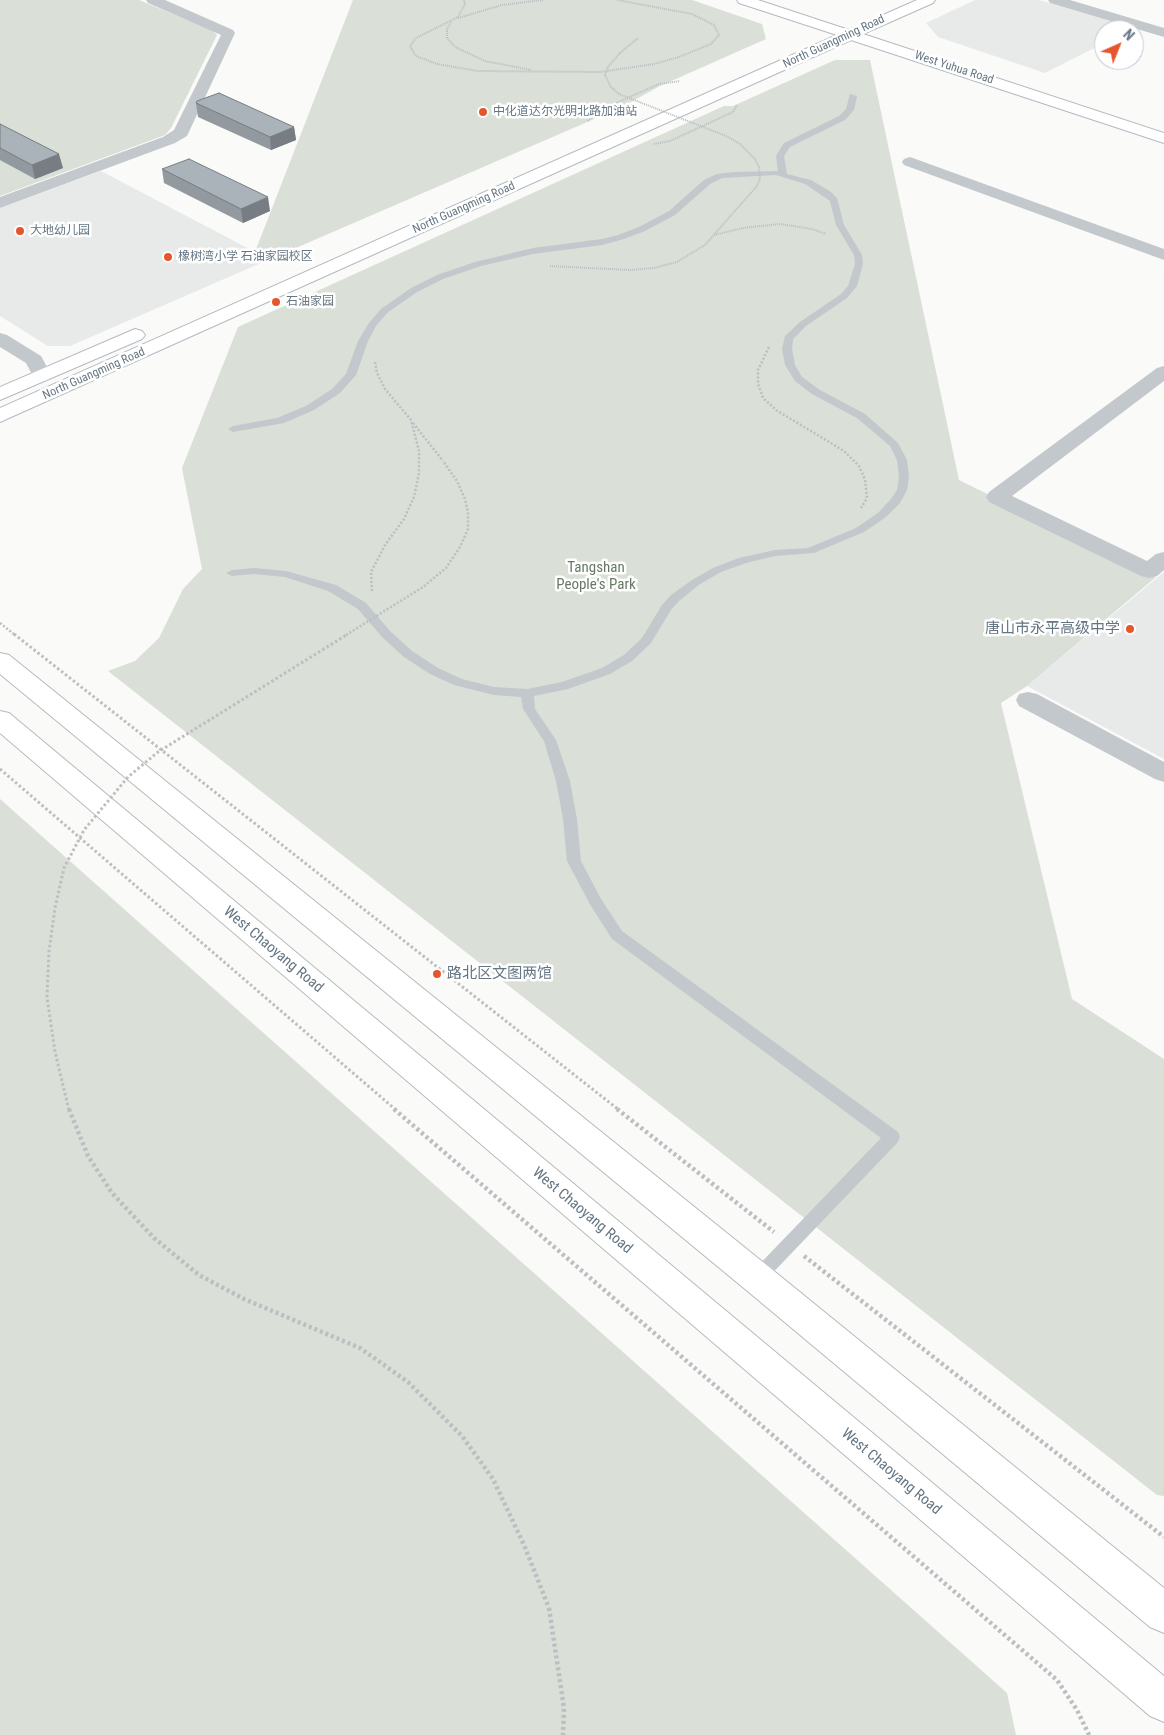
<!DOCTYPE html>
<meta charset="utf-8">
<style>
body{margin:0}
#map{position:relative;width:1164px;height:1735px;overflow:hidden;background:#fafaf8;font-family:"Roboto Condensed",sans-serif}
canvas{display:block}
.north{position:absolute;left:1094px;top:20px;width:50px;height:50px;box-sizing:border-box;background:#fff;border:1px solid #c1c8cd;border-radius:50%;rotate:44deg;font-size:14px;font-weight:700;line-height:20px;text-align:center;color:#657683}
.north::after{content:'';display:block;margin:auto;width:18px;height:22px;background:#e4572e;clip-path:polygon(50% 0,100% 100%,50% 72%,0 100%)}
</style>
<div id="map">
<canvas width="1164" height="1735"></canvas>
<div class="north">N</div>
</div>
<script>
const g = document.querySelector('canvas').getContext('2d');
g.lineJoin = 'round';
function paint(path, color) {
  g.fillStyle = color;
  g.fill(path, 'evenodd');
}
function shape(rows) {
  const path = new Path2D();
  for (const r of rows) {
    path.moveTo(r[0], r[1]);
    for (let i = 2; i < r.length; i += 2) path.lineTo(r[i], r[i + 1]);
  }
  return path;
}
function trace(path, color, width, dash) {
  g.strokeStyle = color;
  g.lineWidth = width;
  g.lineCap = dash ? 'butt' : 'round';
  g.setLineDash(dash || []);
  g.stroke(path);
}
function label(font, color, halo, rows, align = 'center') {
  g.font = font + ' "Roboto Condensed","Noto Sans SC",sans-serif';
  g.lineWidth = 5;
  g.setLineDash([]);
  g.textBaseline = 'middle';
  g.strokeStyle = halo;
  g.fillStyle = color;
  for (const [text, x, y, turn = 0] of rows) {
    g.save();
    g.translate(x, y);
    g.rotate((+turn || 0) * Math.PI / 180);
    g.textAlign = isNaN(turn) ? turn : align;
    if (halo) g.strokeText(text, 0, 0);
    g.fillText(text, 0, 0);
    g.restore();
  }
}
paint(shape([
 [975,0,1039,0,1134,28,1130,30,1104,30,1104,43,1045,73,938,37,926,23],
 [101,171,255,252,268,260,70,346,48,346,0,316,0,208],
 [1164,572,1164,759,1027,686]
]), '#e8e9e9');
paint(shape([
 [0,0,139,0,213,31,217,35,171,128,165,135,0,196],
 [353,0,692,0,762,24,766,39,660,86,622,107,268,260,255,252],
 [835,60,870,60,959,480,1156,577,1027,686,1001,703,1072,999,1164,1059,1164,1496,1157,1495,108,671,135,661,159,638,183,589,202,569,182,468,238,327,724,106,733,106],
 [0,799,1007,1693,1016,1735,0,1735]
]), '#dadfd7');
const secondary = shape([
 [737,0,758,0,849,30,917,0,935,0,933,3,863,34,1164,133,1164,143,851,40,0,422,0,408,837,35,739,3,737,0],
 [135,329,142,331,145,335,142,339,0,400,0,387,135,329]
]);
const primary = shape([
 [0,653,9,655,769,1267,1164,1588,1164,1633,1150,1627,745,1289,0,674,0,653],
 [0,711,9,713,1164,1676,1164,1722,1150,1716,0,733,0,711]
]);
trace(secondary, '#b3babf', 2);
trace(primary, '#b5babe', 2);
trace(shape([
 [464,0,465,4,458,17,416,38,410,46,416,56,437,64,478,71,600,72,654,64,679,57,711,44,719,35,714,25,692,14,617,0],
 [458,18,502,5,543,0],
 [451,22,447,29,447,38,455,47,485,61,531,70],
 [620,53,638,38],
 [588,121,596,112,659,84,680,81],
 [654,144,670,141,733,112,737,105],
 [714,235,743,228,780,224,812,229,826,234],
 [550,266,630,270,654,268,677,262,705,245,733,213]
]), '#bbbfc2', 2, [1, 1]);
trace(shape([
 [769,347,758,370,758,384,763,398,776,410,844,451,859,466,865,479,867,498,861,508],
 [413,423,443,461],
 [372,591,371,572,385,545,404,519,414,497,419,473,419,451,411,420,385,389,377,373,375,362],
 [0,623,15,635]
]), '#bbbfc2', 2.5, [2, 2]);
trace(shape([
 [14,634,619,1110],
 [0,769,396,1110]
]), '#bbbfc2', 3, [2.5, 2.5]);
trace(shape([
 [394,1109,1057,1680,1077,1710,1089,1735],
 [617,1109,774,1232],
 [804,1256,1164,1537],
 [549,1608,564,1708,563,1735]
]), '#bbbfc2', 4.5, [3, 3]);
paint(shape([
 [850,94,857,96,854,110,845,120,790,147,784,156,787,174,811,180,831,192,837,198,844,225,862,255,863,264,857,286,847,298,806,326,793,339,792,349,795,365,802,377,820,390,865,414,898,443,907,460,909,477,907,490,900,503,886,517,864,532,814,553,775,556,746,563,721,572,700,584,679,601,671,610,651,643,632,661,610,674,568,689,534,696,535,709,556,740,570,781,577,819,581,861,601,899,622,931,898,1132,900,1137,898,1142,763,1283,757,1286,751,1283,748,1278,751,1273,881,1138,612,939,591,906,567,861,563,819,556,781,544,741,523,709,521,697,494,695,454,685,430,674,404,657,382,637,358,609,328,591,285,577,254,574,232,576,226,573,232,570,254,568,286,571,336,585,366,603,390,631,412,651,438,668,462,679,494,687,527,689,562,682,602,668,624,655,642,638,662,605,671,595,692,580,713,568,739,558,775,550,808,548,856,528,878,513,891,499,897,490,899,477,897,460,890,446,857,418,812,394,795,381,785,365,782,349,785,336,800,322,841,294,848,286,855,264,854,255,836,225,830,201,805,184,776,175,722,178,710,184,675,215,645,231,624,239,602,245,533,254,481,266,443,279,417,292,387,313,376,326,368,341,356,375,340,393,314,410,284,423,233,432,228,429,233,426,277,418,306,406,332,389,346,374,358,341,369,323,381,309,411,288,437,275,475,262,533,248,602,239,618,235,639,227,669,211,704,180,717,174,735,172,778,171,776,156,784,143,839,116,846,109,850,94]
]), '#c3c8cc');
paint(shape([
 [146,0,165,0,233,30,235,33,187,136,175,143,0,208,0,197,163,137,174,130,221,35,148,3,146,0],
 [1048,0,1070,0,1164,28,1164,37,1050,3,1048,0],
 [910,157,1164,249,1164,260,904,165,902,162,904,159,910,157],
 [0,333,7,335,41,356,52,376,49,380,42,382,35,380,26,363,0,347,0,333],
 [1164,366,1164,381,1012,496,1147,561,1156,554,1164,552,1164,570,1157,576,1149,578,1141,576,989,502,986,497,989,492,1157,368,1164,366],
 [1028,692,1037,694,1164,762,1164,782,1155,779,1019,706,1016,700,1019,694,1028,692]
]), '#c3c8cc');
paint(secondary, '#fff');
paint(primary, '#fff');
trace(shape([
 [620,53,608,67,605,75,611,87,619,94,726,136,740,144,755,159,759,167,760,178,757,186,733,213]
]), '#bbbfc2', 2, [1, 1]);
trace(shape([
 [346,635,423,587,446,568,460,547,468,529,468,513,465,499,457,481,443,461]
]), '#bbbfc2', 2.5, [2, 2]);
trace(shape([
 [69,1110,55,1052,47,997,49,951,55,908,64,868,84,830,128,777,158,752,348,634]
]), '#bbbfc2', 3, [2.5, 2.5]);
trace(shape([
 [69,1109,88,1156,112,1193,154,1238,199,1275,244,1299,360,1348,408,1382,462,1436,493,1479,524,1545,549,1608]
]), '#bbbfc2', 4.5, [3, 3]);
paint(shape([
 [196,103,294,127,296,140,271,150,198,117],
 [0,124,63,168,35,179,0,160],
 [162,169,270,211,243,223,164,183]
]), '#929a9f');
paint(shape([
 [294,127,296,140,271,150,270,137],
 [59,154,63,168,35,179,32,165],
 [268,197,270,211,243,223,241,209]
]), '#777d82');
const building = shape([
 [219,93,294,127,270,137,196,103,197,101,219,93],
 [0,124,59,154,32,165,0,148,0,124],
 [189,159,268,197,241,209,162,169,189,159]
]);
paint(building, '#aab3b9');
trace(building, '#777d82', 1);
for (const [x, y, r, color] of [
 [483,112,5,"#e4572e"],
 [20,231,5,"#e4572e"],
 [168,257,5,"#e4572e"],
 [276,302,5,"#e4572e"],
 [1130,629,5,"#e4572e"],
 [437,974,5,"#e4572e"]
]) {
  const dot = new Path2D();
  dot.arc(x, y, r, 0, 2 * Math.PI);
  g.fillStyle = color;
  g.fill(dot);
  trace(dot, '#fff', 2);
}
label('12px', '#657683', '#fff', [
 ["North Guangming Road",834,42,-25],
 ["West Yuhua Road",954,68,18],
 ["North Guangming Road",464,208,-24],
 ["North Guangming Road",94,374,-24]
]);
label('12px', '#657683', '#fff', [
 ["中化道达尔光明北路加油站",493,112],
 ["大地幼儿园",30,231],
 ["橡树湾小学 石油家园校区",178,257],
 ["石油家园",286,302]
], 'left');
label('15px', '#687a64', '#fff', [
 ["Tangshan",596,568],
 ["People's Park",596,585]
]);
label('15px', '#657683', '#fff', [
 ["唐山市永平高级中学",1120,629],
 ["路北区文图两馆",447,974,"left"]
], 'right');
label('15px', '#657683', '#fff', [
 ["West Chaoyang Road",273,950,40],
 ["West Chaoyang Road",582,1211,40],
 ["West Chaoyang Road",891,1472,40]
]);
</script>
